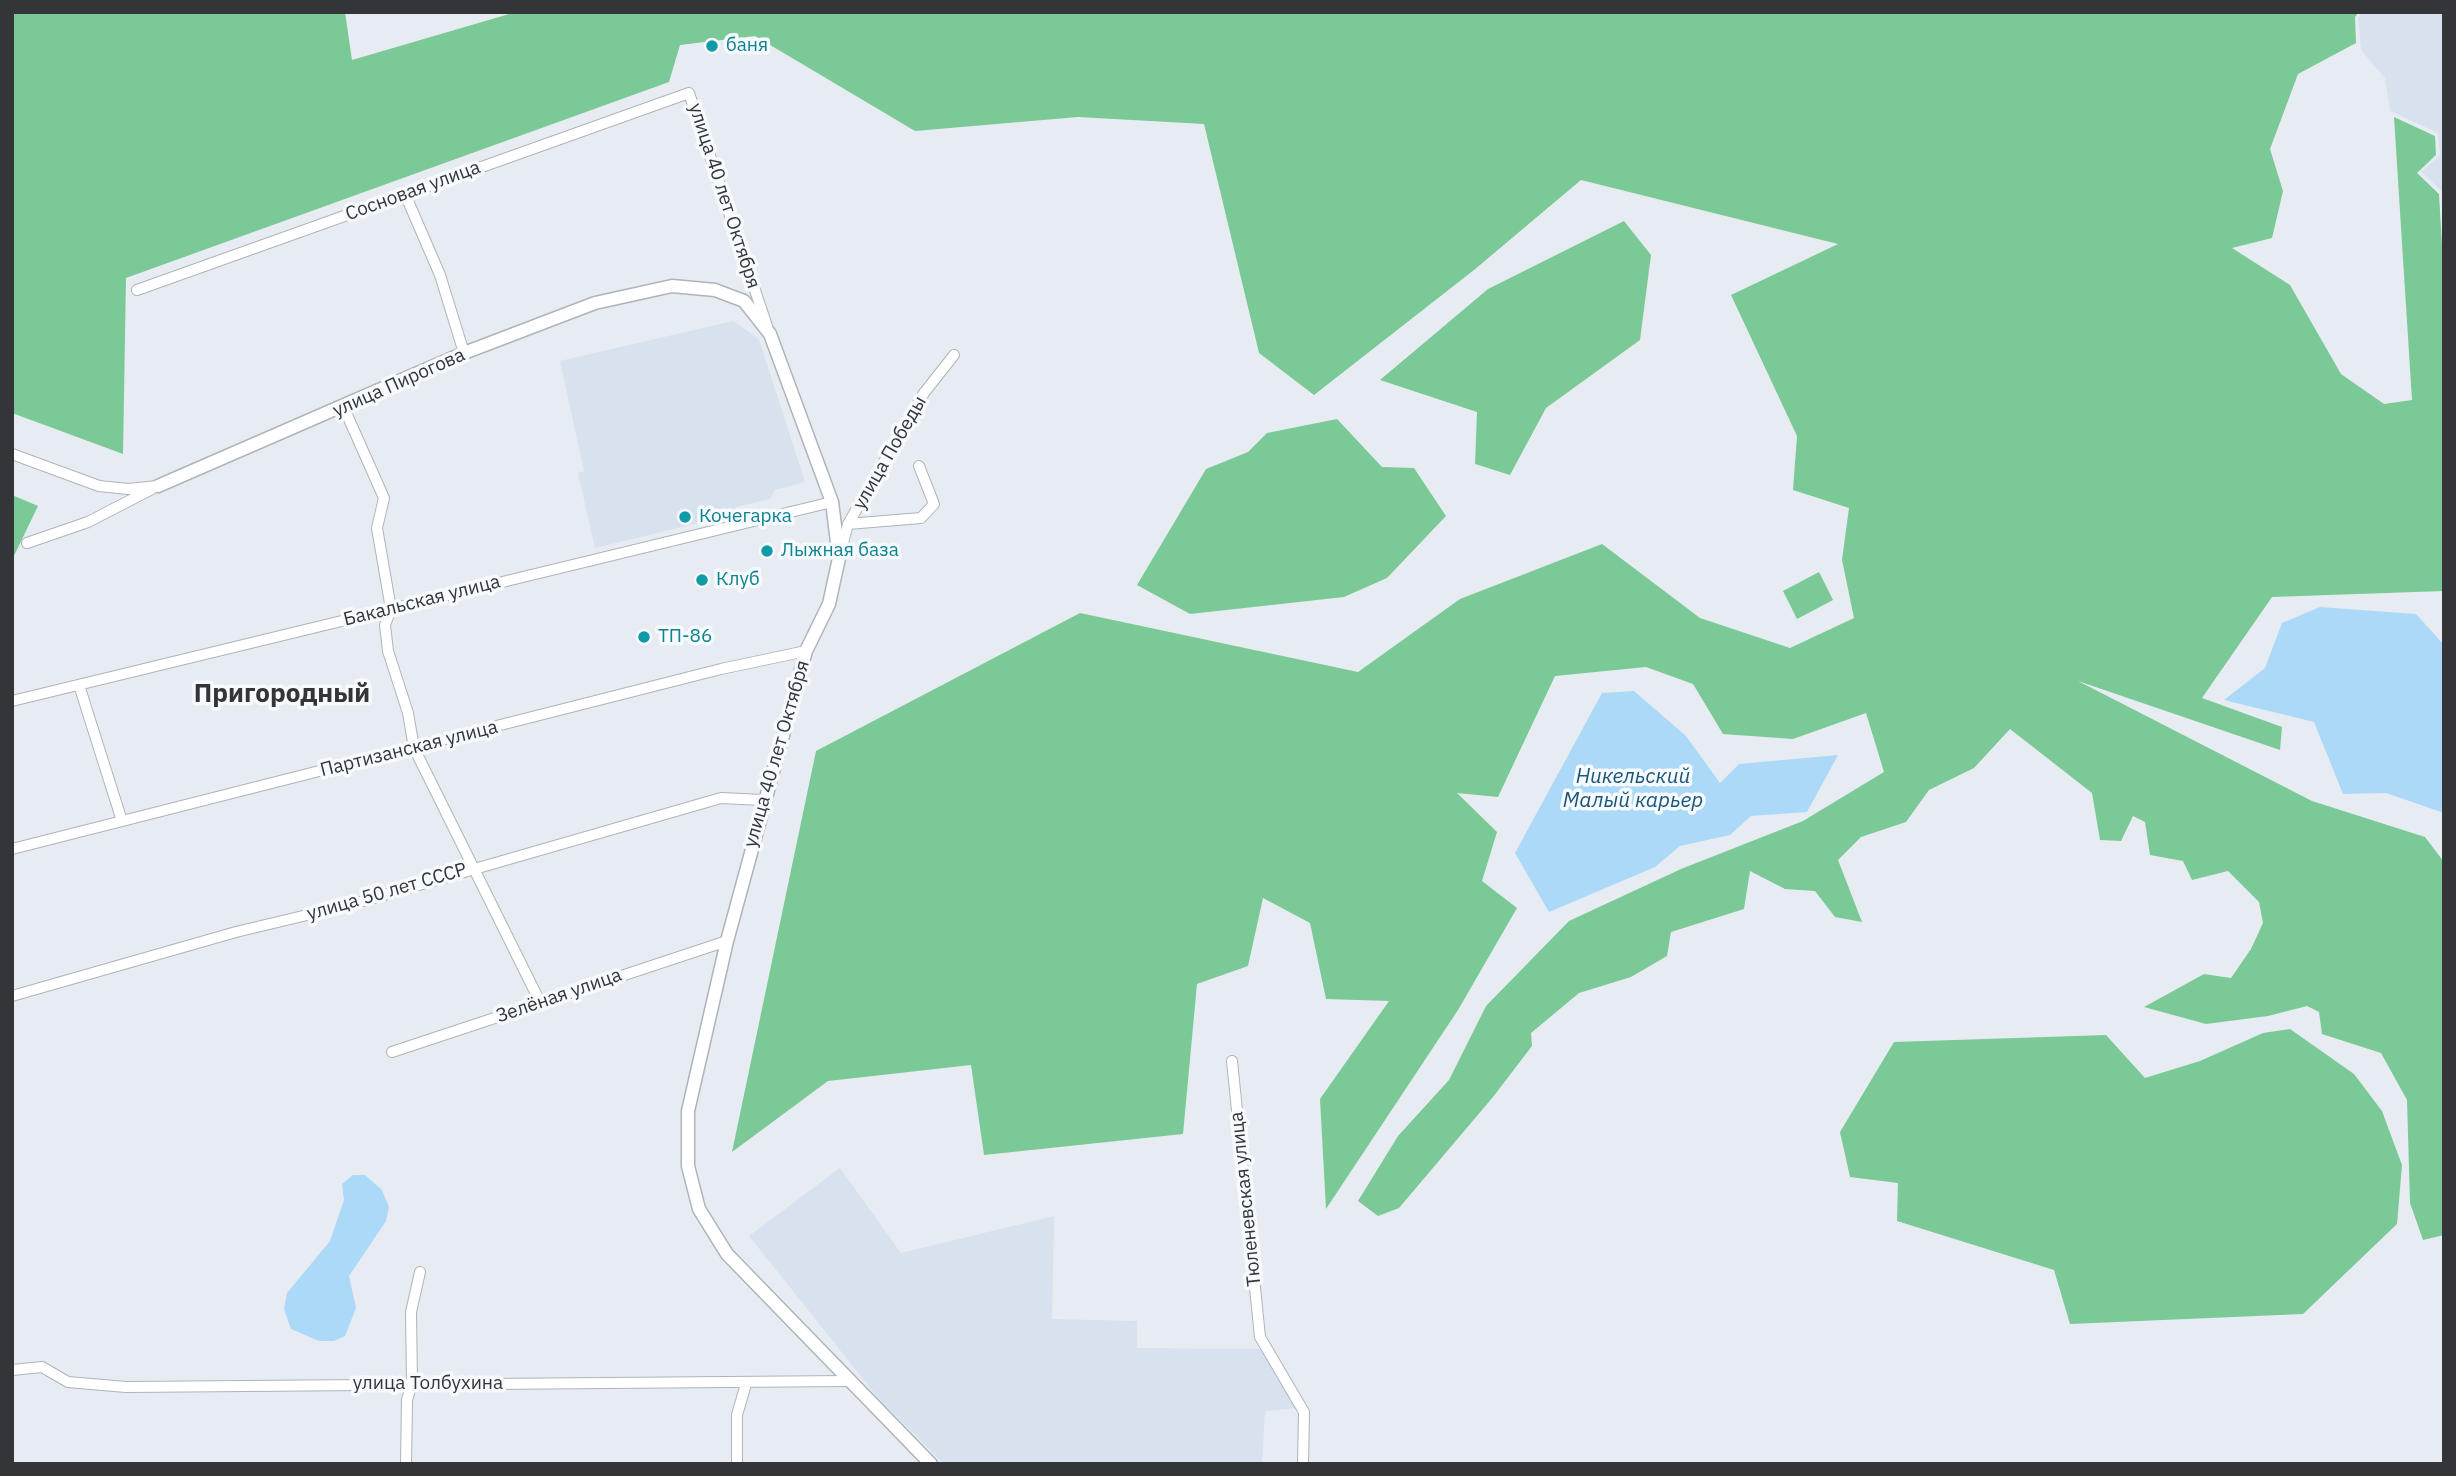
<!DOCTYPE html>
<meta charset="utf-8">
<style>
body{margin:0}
#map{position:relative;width:2456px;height:1476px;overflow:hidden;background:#e7ecf3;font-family:"IBM Plex Sans",sans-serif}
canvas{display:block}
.frame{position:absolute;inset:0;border:14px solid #333538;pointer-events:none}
</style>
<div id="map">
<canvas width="2456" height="1476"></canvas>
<div class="frame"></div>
</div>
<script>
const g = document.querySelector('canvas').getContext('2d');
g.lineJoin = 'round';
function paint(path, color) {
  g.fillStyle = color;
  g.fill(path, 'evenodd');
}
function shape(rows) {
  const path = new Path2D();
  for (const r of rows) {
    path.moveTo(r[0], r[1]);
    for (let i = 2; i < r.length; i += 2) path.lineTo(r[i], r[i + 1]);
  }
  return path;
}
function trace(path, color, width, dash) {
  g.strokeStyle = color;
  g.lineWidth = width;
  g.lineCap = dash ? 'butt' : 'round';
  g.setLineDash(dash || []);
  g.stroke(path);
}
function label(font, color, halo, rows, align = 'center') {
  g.font = font + ' "IBM Plex Sans",sans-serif';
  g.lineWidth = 7;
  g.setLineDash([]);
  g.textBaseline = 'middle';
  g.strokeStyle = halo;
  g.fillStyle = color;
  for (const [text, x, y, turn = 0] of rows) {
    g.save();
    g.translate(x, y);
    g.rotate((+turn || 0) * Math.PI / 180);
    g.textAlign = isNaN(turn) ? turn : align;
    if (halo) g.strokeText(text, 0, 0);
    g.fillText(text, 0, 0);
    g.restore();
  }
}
paint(shape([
 [2363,12,2444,12,2444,227,2443,192,2421,172,2440,155,2438,133,2390,111,2385,78,2361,50,2358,18],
 [733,321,759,339,805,482,775,490,770,499,736,507,737,514,595,548,578,473,584,471,560,361],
 [840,1168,901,1253,1054,1216,1052,1319,1137,1321,1137,1348,1263,1349,1278,1380,1296,1390,1296,1408,1265,1411,1262,1464,944,1464,879,1399,749,1236]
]), '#d8e1ee');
paint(shape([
 [12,12,345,12,352,60,516,12,2359,12,2355,17,2356,43,2298,74,2270,149,2283,191,2272,238,2232,248,2290,285,2341,374,2384,404,2412,400,2394,117,2435,136,2436,155,2417,173,2439,194,2444,279,2444,591,2272,597,2202,698,2282,727,2280,750,2078,681,2312,801,2425,837,2444,862,2444,1235,2423,1240,2410,1203,2407,1100,2381,1053,2322,1034,2319,1012,2307,1006,2268,1016,2206,1024,2144,1007,2204,974,2231,978,2251,949,2263,923,2259,902,2228,871,2192,880,2183,861,2150,855,2145,822,2133,816,2121,841,2100,840,2092,793,2010,729,1974,768,1929,790,1906,822,1861,837,1838,860,1862,922,1835,917,1815,891,1785,889,1750,871,1744,909,1671,932,1667,956,1631,977,1579,993,1531,1033,1532,1046,1493,1097,1399,1208,1378,1216,1358,1201,1398,1136,1449,1080,1486,1006,1569,921,1681,869,1803,821,1884,772,1866,713,1793,739,1723,734,1693,684,1646,667,1555,676,1498,797,1457,793,1497,832,1482,881,1517,908,1458,1010,1326,1209,1320,1099,1389,1001,1326,999,1310,923,1263,898,1248,966,1197,984,1183,1134,984,1155,971,1065,828,1081,732,1152,816,751,1080,613,1358,672,1460,599,1602,544,1700,618,1790,648,1854,618,1842,560,1849,508,1793,490,1797,436,1731,295,1838,244,1581,180,1474,270,1314,395,1259,353,1204,124,1078,117,915,131,755,36,680,45,669,82,126,278,123,454,12,413],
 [1624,221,1651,255,1640,340,1546,408,1510,475,1475,464,1477,412,1380,380,1488,289],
 [1337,419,1382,467,1414,468,1446,516,1387,578,1344,597,1190,614,1137,585,1206,469,1248,452,1267,433],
 [12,495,38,506,12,560],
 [1819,572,1833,600,1797,619,1783,591],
 [2290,1029,2354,1074,2382,1111,2402,1165,2397,1224,2303,1314,2070,1324,2054,1270,1897,1221,1898,1183,1850,1177,1840,1132,1894,1042,2106,1035,2145,1078,2200,1061,2263,1033]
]), '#7bc997');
paint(shape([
 [2320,607,2416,614,2444,645,2444,813,2386,793,2343,794,2314,722,2224,700,2265,668,2282,623],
 [1634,691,1686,736,1720,783,1739,764,1838,755,1807,812,1751,816,1730,835,1680,846,1655,867,1549,912,1515,853,1602,693],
 [353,1175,365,1175,382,1190,389,1207,386,1221,349,1276,356,1308,345,1336,334,1341,319,1341,291,1329,284,1309,287,1293,330,1241,344,1200,342,1184]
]), '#abd9f7');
const street = shape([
 [405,194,440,275,464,353],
 [137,290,689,93,767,326],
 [344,408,384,498,377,528,391,609,385,625,388,651,408,713,414,748,541,1004],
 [12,454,99,486,128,489,158,486],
 [848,524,921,518,934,504,919,466],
 [27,543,88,522,152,489],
 [840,554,848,524,924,393,954,355],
 [79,685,122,821],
 [12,701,832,502],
 [12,849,721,669,806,651],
 [12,996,236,932,353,904,721,798,763,800],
 [392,1052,727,941],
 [1232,1061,1260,1337,1304,1412,1303,1464],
 [12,1370,42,1367,68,1382,126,1387,848,1381],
 [406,1464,407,1400,412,1383,411,1312,420,1272],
 [737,1464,737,1415,746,1384]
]);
const secondary = shape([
 [158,486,464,353,595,303,672,286,715,290,744,301,770,334,832,502,839,558,829,604,806,651,727,941,688,1111,688,1166,699,1209,727,1254,931,1464]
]);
trace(street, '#afb4ba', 12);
trace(secondary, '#afb4ba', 15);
trace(street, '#fff', 10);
trace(secondary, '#fff', 12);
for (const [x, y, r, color] of [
 [712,46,7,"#0f9aa8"],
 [685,517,7,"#0f9aa8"],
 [767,551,7,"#0f9aa8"],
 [702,580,7,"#0f9aa8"],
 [644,637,7,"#0f9aa8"]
]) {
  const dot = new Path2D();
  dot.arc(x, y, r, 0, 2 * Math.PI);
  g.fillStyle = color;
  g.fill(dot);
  trace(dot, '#f6f9fe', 2.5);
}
label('19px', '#0d838f', '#f6f9fe', [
 ["баня",726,46],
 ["Кочегарка",699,517],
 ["Лыжная база",781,551],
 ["Клуб",716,580],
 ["ТП-86",658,637]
], 'left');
label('19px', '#333538', '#f6f9fe', [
 ["Сосновая улица",413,191,-20],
 ["улица 40 лет Октября",724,196,72],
 ["улица Пирогова",399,383,-24],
 ["улица Победы",890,453,-60],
 ["Бакальская улица",422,601,-14],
 ["Партизанская улица",409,749,-14],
 ["улица 40 лет Октября",777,754,-74],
 ["улица 50 лет СССР",387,892,-16],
 ["Зелёная улица",559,996,-19],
 ["Тюленевская улица",1246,1199,-96],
 ["улица Толбухина",428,1384]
]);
label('italic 21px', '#195677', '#f6f9fe', [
 ["Никельский",1633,777],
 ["Малый карьер",1633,801]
]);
label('bold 26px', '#333538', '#f6f9fe', [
 ["Пригородный",282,694]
]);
</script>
